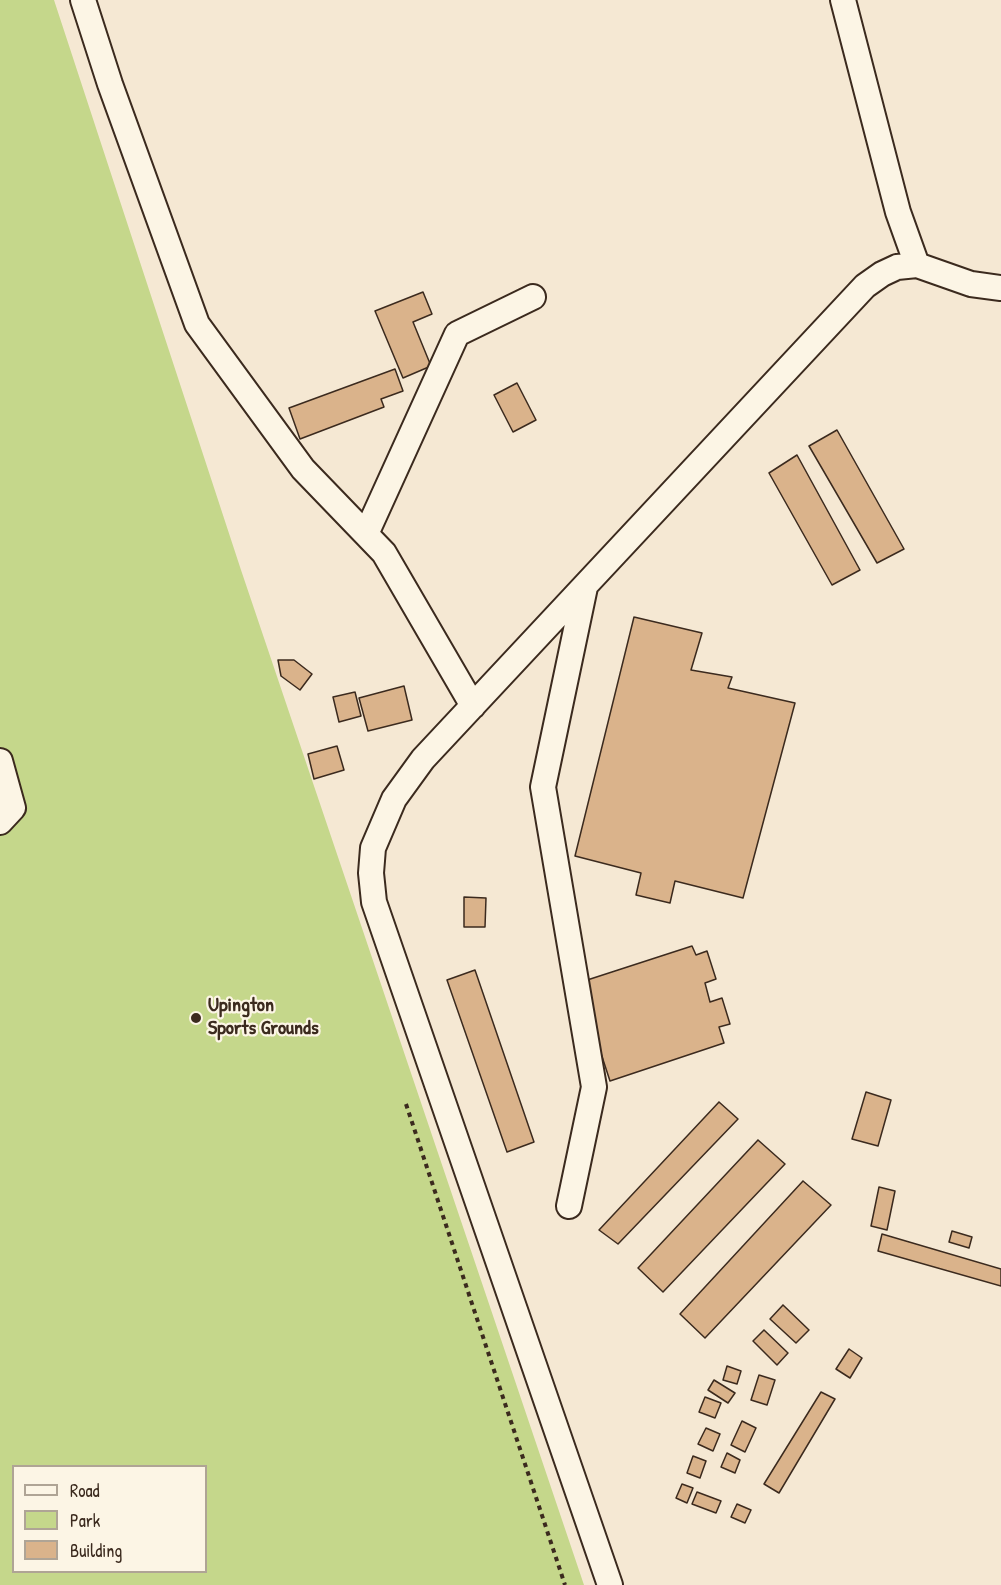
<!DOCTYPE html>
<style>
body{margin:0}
#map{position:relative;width:1001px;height:1585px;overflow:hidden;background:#f5e8d3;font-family:"Patrick Hand",sans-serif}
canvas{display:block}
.legend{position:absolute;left:12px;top:1465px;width:195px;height:108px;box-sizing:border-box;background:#fcf5e5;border:2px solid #afa495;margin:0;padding:8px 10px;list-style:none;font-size:18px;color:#3b2a1e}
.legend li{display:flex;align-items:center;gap:12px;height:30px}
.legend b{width:30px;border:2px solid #afa495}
</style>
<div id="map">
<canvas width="1001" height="1585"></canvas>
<ul class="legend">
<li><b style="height:8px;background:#fcf5e5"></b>Road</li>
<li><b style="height:16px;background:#c5d78b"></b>Park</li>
<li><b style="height:16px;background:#dab38b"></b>Building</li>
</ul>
</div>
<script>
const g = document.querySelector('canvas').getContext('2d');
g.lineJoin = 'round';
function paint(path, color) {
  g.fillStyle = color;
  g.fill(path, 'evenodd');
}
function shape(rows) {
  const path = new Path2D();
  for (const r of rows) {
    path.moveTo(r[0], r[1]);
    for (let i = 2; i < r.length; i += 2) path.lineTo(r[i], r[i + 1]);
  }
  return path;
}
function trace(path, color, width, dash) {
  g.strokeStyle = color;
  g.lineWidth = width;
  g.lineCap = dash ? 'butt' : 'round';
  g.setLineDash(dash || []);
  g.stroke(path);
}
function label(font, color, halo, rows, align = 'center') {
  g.font = font + ' "Patrick Hand",sans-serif';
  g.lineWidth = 4.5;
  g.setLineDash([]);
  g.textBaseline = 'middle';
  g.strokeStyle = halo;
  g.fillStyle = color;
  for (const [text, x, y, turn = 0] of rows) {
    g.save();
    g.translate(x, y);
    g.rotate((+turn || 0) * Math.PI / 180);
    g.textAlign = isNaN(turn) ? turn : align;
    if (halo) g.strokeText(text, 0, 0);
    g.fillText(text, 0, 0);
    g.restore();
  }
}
paint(shape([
 [0,0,54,0,241,570,584,1585,0,1585],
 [14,1466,206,1466,206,1572,14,1572]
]), '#c5d78b');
const building = shape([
 [423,292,432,314,413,322,431,366,403,378,375,311,423,292],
 [395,369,403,391,381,399,384,407,300,439,289,408,395,369],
 [517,383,536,420,513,432,494,395,517,383],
 [837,430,904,549,877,563,809,446,837,430],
 [797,455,860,570,832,585,769,473,797,455],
 [634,617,702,633,691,670,732,677,728,688,795,703,743,898,675,881,670,903,636,895,641,873,575,856,634,617],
 [278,660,294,660,312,674,300,690,281,676,278,660],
 [404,686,412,720,368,731,359,698,404,686],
 [355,692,361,716,339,722,333,697,355,692],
 [337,746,344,770,314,779,308,754,337,746],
 [464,897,486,898,485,927,464,927,464,897],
 [692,946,696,955,707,951,716,979,705,983,710,1002,722,998,730,1024,719,1027,724,1043,610,1081,578,983,692,946],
 [475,970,534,1142,507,1152,447,980,475,970],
 [866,1092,891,1100,878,1146,852,1139,866,1092],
 [719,1102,738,1119,618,1244,599,1230,719,1102],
 [758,1140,785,1164,663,1292,638,1268,758,1140],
 [803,1181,831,1205,705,1338,680,1314,803,1181],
 [879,1187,895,1191,887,1230,871,1226,879,1187],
 [952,1231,972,1237,969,1248,949,1242,952,1231],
 [882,1234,1001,1269,1001,1286,878,1251,882,1234],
 [783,1305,809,1330,796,1343,770,1319,783,1305],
 [764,1330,788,1353,777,1365,753,1341,764,1330],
 [849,1349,862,1358,850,1378,836,1369,849,1349],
 [727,1366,741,1371,737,1384,723,1380,727,1366],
 [759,1375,775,1380,767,1405,751,1400,759,1375],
 [714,1380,735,1393,728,1403,708,1390,714,1380],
 [821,1392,835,1399,779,1493,764,1484,821,1392],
 [705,1397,721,1403,715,1418,699,1412,705,1397],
 [742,1421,756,1428,745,1452,731,1445,742,1421],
 [706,1428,720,1434,713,1451,698,1444,706,1428],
 [727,1453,740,1460,735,1473,721,1467,727,1453],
 [693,1456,706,1461,700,1478,687,1473,693,1456],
 [682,1484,693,1488,687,1503,676,1498,682,1484],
 [697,1492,721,1501,716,1513,692,1504,697,1492],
 [737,1504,751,1510,745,1523,731,1517,737,1504]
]);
paint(building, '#dab38b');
trace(building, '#3b2a1e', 1.5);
const minor = shape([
 [83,0,110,84,197,324,303,469,384,553,473,706],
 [843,0,898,212,917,265],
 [366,534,457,334,533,297],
 [0,761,13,808,0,822],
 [569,1206,594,1087,543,787,585,587],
 [610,1585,374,902,371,873,373,848,394,799,423,759,865,286,882,274,897,267,917,265,971,284,1001,288]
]);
trace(minor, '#3b2a1e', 28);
trace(shape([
 [406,1104,565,1585]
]), '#3b2a1e', 4, [4.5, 4.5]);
trace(minor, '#fcf5e5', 24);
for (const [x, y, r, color] of [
 [196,1018,6,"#3b2a1e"]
]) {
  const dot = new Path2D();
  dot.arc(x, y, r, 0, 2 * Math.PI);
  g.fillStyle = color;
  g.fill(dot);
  trace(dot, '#fcf5e5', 2);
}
label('bold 20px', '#3b2a1e', '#fcf5e5', [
 ["Upington",208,1006],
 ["Sports Grounds",208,1029]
], 'left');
</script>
